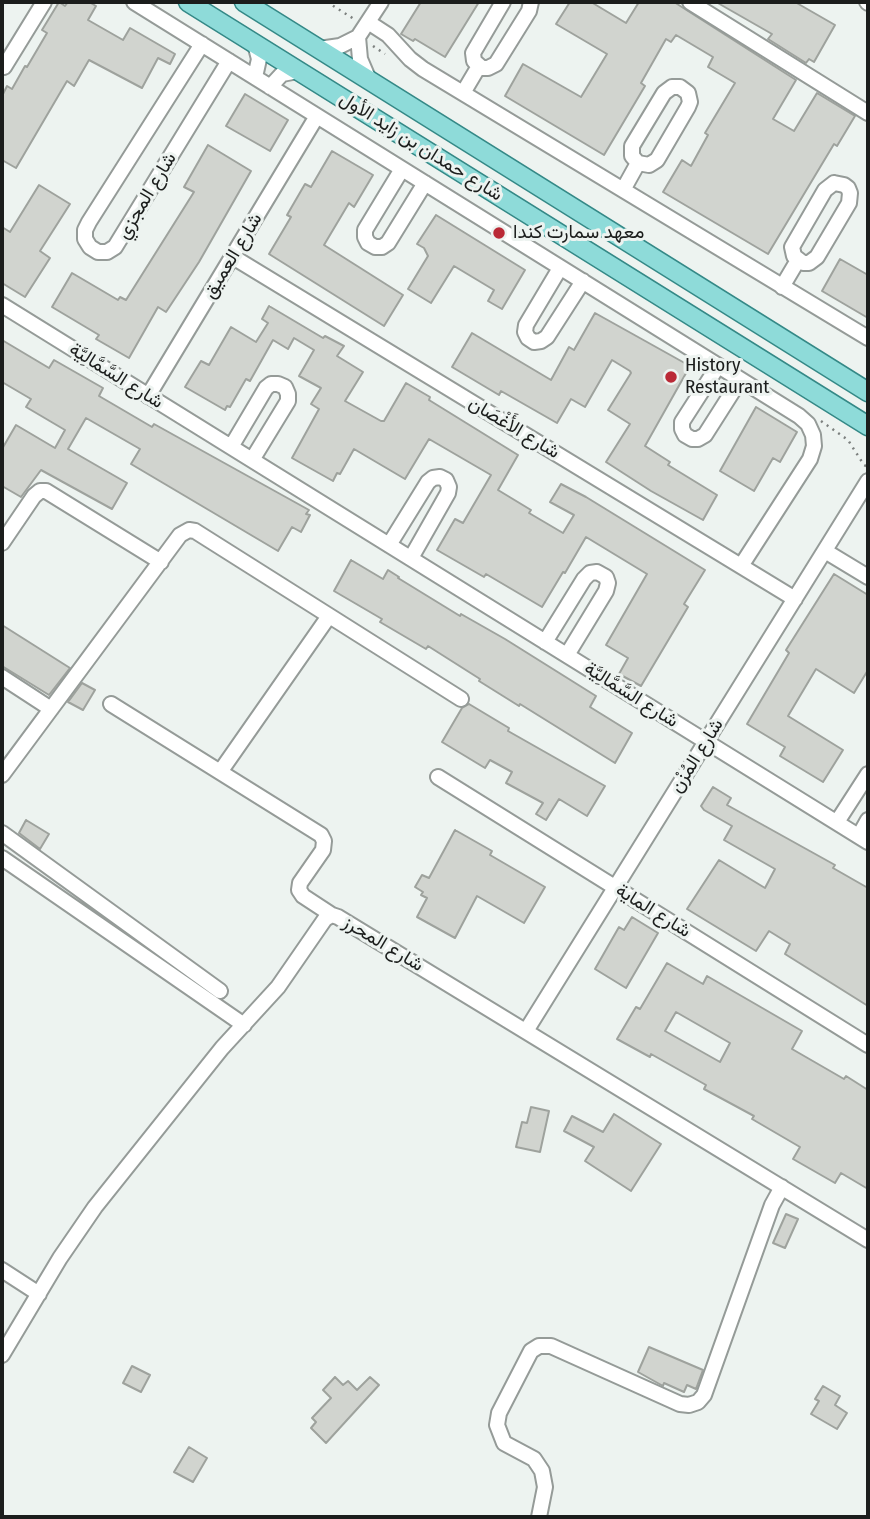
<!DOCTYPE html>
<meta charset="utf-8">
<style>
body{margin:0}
#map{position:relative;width:870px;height:1519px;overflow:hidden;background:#edf3f0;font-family:"Fira Sans Condensed",sans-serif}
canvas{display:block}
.frame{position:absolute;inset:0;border:4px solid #1b1d1c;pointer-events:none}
</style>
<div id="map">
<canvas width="870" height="1519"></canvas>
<div class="frame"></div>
</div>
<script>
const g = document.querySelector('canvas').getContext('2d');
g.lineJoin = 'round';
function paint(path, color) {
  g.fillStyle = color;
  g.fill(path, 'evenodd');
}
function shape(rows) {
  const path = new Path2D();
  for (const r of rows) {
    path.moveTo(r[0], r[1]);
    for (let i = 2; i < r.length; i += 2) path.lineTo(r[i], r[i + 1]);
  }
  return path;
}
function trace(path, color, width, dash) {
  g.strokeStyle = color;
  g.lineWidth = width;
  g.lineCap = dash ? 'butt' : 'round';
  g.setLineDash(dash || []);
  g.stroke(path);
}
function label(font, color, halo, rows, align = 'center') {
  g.font = font + ' "Fira Sans Condensed",Vazirmatn,sans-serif';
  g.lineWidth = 6;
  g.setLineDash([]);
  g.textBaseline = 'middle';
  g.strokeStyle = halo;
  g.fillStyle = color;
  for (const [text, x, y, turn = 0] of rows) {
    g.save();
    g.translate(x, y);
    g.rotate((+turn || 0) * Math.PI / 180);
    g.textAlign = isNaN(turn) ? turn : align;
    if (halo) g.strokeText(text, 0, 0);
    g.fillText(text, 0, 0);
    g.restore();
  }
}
const building = shape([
 [59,2,65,6,68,2,89,2,96,6,88,20,123,40,130,28,175,54,170,64,158,58,142,88,89,60,74,86,67,81,16,168,2,160,2,96,7,86,12,89,25,66,27,67,47,33,42,30,59,2],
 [421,2,479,2,445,57,415,39,413,41,401,34,421,2],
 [570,2,591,2,626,23,639,2,674,2,796,80,773,119,794,131,817,93,855,116,837,146,834,144,768,254,663,192,682,160,691,166,708,135,705,133,735,83,708,67,713,57,676,35,671,42,666,39,641,83,645,86,604,155,505,96,523,64,581,97,607,54,556,24,570,2],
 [716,2,795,2,835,25,814,62,809,59,806,63,768,39,772,34,716,2],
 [245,94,288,120,270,151,226,126,245,94],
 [208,145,251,171,199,262,166,312,158,307,129,358,96,339,99,335,52,307,72,273,118,300,120,297,126,300,194,192,184,187,208,145],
 [332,151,373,175,354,207,349,203,324,245,403,295,384,326,269,254,291,217,287,215,305,184,311,187,332,151],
 [39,185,70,204,40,251,50,258,25,297,2,283,2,227,10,232,39,185],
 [436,215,525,270,502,309,488,301,494,290,454,266,431,303,408,289,428,256,424,248,417,244,436,215],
 [840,259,868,275,868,318,822,291,840,259],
 [269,306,323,338,325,336,344,346,337,356,363,372,345,401,381,421,384,421,406,383,430,397,429,400,518,455,498,490,531,510,529,513,563,533,574,515,550,502,561,484,586,497,705,570,684,604,688,607,641,686,619,674,628,658,606,645,647,574,586,537,565,573,563,572,542,607,486,574,484,577,437,550,455,519,463,523,491,475,429,439,405,479,354,449,340,474,337,473,333,481,292,458,319,409,311,404,321,388,299,376,314,350,294,338,288,349,273,340,250,381,246,379,230,407,227,406,225,410,185,387,201,361,209,365,231,327,256,342,268,323,262,319,269,306],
 [595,313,690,366,645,446,670,462,668,465,717,495,703,520,651,491,606,462,630,424,608,410,631,373,630,371,612,360,585,407,571,399,557,423,501,391,499,395,452,367,472,333,551,380,569,347,574,350,595,313],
 [2,340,49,368,54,360,103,388,99,396,152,427,154,424,309,510,306,514,310,515,301,532,292,527,278,551,131,464,140,449,86,418,68,449,127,483,112,509,41,470,21,497,2,486,2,449,16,425,55,448,65,430,26,407,31,399,2,382,2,340],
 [756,407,797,432,780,462,773,458,754,491,720,471,756,407],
 [351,560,383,579,388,570,399,577,398,578,460,616,461,614,505,639,596,696,590,707,632,733,615,763,520,704,519,706,479,681,480,679,428,646,426,649,380,622,382,619,334,591,351,560],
 [834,574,868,595,868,670,854,693,816,669,788,716,843,750,823,782,780,756,785,747,747,724,789,653,786,650,834,574],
 [2,625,70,668,49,695,2,666,2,625],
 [82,683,95,690,83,710,68,702,82,683],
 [469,704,509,728,508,731,605,786,587,816,559,799,546,820,536,814,543,803,506,783,512,772,490,760,485,768,442,742,462,708,469,704],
 [713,787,731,798,727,805,835,865,833,868,868,888,868,1006,785,954,790,944,769,931,756,951,687,909,719,860,765,888,775,869,724,840,732,826,704,810,701,806,713,787],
 [26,820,49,834,40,849,19,833,26,820],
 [455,830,492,851,490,855,545,887,524,923,477,896,455,938,417,917,427,898,421,895,423,892,415,887,422,875,429,878,455,830],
 [632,917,658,933,626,988,595,969,619,927,624,930,632,917],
 [667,963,703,984,707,976,802,1031,792,1049,844,1079,846,1076,868,1090,868,1189,841,1173,835,1183,793,1159,800,1147,752,1119,754,1116,704,1089,706,1085,651,1054,650,1057,617,1039,636,1007,640,1009,667,963],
 [676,1012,730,1043,720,1062,665,1031,676,1012],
 [531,1107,549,1111,540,1152,516,1147,522,1122,527,1123,531,1107],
 [614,1114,661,1144,631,1191,585,1161,594,1147,564,1131,572,1116,603,1132,614,1114],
 [786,1214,798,1219,785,1248,773,1243,786,1214],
 [649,1347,703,1370,696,1389,687,1385,684,1392,664,1383,663,1386,638,1372,649,1347],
 [132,1366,150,1375,141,1392,123,1383,132,1366],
 [335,1377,343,1385,348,1381,357,1390,370,1377,379,1385,326,1443,311,1428,316,1422,312,1418,331,1398,323,1390,335,1377],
 [823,1386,840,1396,835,1405,847,1413,837,1429,811,1414,819,1401,815,1399,823,1386],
 [189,1447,207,1458,193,1482,174,1472,189,1447]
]);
paint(building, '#d1d4cf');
trace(building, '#9ea29d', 2);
const minor = shape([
 [134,2,799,416,808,424,813,435,814,446,810,459,741,566],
 [503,2,473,53,474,61,482,68,488,68,496,64,529,11,531,2],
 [690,2,868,113],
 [867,2,868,3],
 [368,22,388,35,410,59,423,69,868,338],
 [358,37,360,59,369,80],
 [202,44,89,222,85,230,85,239,90,247,98,252,107,252,115,247,229,61],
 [255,44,259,59,255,77],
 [319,49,340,46,358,37,381,2],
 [4,67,44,2],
 [270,87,282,74,298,71],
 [672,87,680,87,688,93,690,102,688,107,657,160,649,165,638,163,632,156,632,146,664,93,672,87],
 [463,93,479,66],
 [402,169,365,230,365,237,368,243,375,247,382,247,388,243,425,183],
 [834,183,844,185,848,188,850,193,849,203,817,257,809,263,803,263,794,256,792,247,825,190,834,183],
 [623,190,638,163],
 [233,257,795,599],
 [560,268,526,325,525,332,528,338,534,342,541,341,547,337,583,281],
 [782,287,798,260],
 [2,305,868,842],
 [718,366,682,422,682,429,685,435,692,439,698,439,705,435,740,380],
 [148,396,317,116],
 [231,447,266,388,271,384,278,384,285,387,288,394,288,401,252,460],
 [2,543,34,496,40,491,46,491,161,562],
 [389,545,428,482,433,478,440,477,446,480,449,487,448,493,411,558],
 [825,551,868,577],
 [545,642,584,579,590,573,597,572,606,577,608,583,606,591,567,655],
 [2,677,51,709],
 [111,704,321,835,324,841,323,850,300,883,299,890,303,896,332,915],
 [220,772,329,616],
 [2,775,180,535,189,530,195,531,461,699],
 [438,777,868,1045],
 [837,822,868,774],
 [2,833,220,991],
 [859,836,868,820],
 [2,858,244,1025],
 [526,1031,868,481],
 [2,1270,39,1294],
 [2,1355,60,1258,95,1207,222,1048,278,987,325,919,332,915,338,917,868,1240],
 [539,1517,545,1487,542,1471,534,1459,504,1443,497,1425,499,1413,531,1351,539,1346,551,1346,680,1404,689,1405,698,1402,704,1395,772,1205,782,1187]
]);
const major = shape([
 [188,2,868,426],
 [244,2,868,392]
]);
trace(minor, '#959b98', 18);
trace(major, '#358987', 21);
trace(shape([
 [327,2,354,19],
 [373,46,385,54],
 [821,421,848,440,864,465,868,467]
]), '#7d817f', 2.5, [2, 5]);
trace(minor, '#fff', 14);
trace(major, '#8edbd9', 18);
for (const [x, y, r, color] of [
 [499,233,7,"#ba2936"],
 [671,377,7,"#ba2936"]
]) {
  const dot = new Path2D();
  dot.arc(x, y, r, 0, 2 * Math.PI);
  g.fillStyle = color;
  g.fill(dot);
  trace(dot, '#edf3f0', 2.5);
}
label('19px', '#1b1d1c', '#edf3f0', [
 ["شارع حمدان بن زايد الأول",421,147,32],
 ["شارع المجزي",147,196,-59],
 ["شارع العميق",233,256,-59],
 ["شارع السَّمَّالِيَّة",116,376,32],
 ["شارع الأَغْصَان",514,428,31],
 ["شارع السَّمَّالِيَّة",631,695,32],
 ["شارع المُزْن",697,756,-58],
 ["شارع الماية",653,911,32],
 ["شارع المحرز",383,944,31]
]);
label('19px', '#1b1d1c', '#edf3f0', [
 ["معهد سمارت كندا",513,233],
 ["History",685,366],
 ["Restaurant",685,388]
], 'left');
</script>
